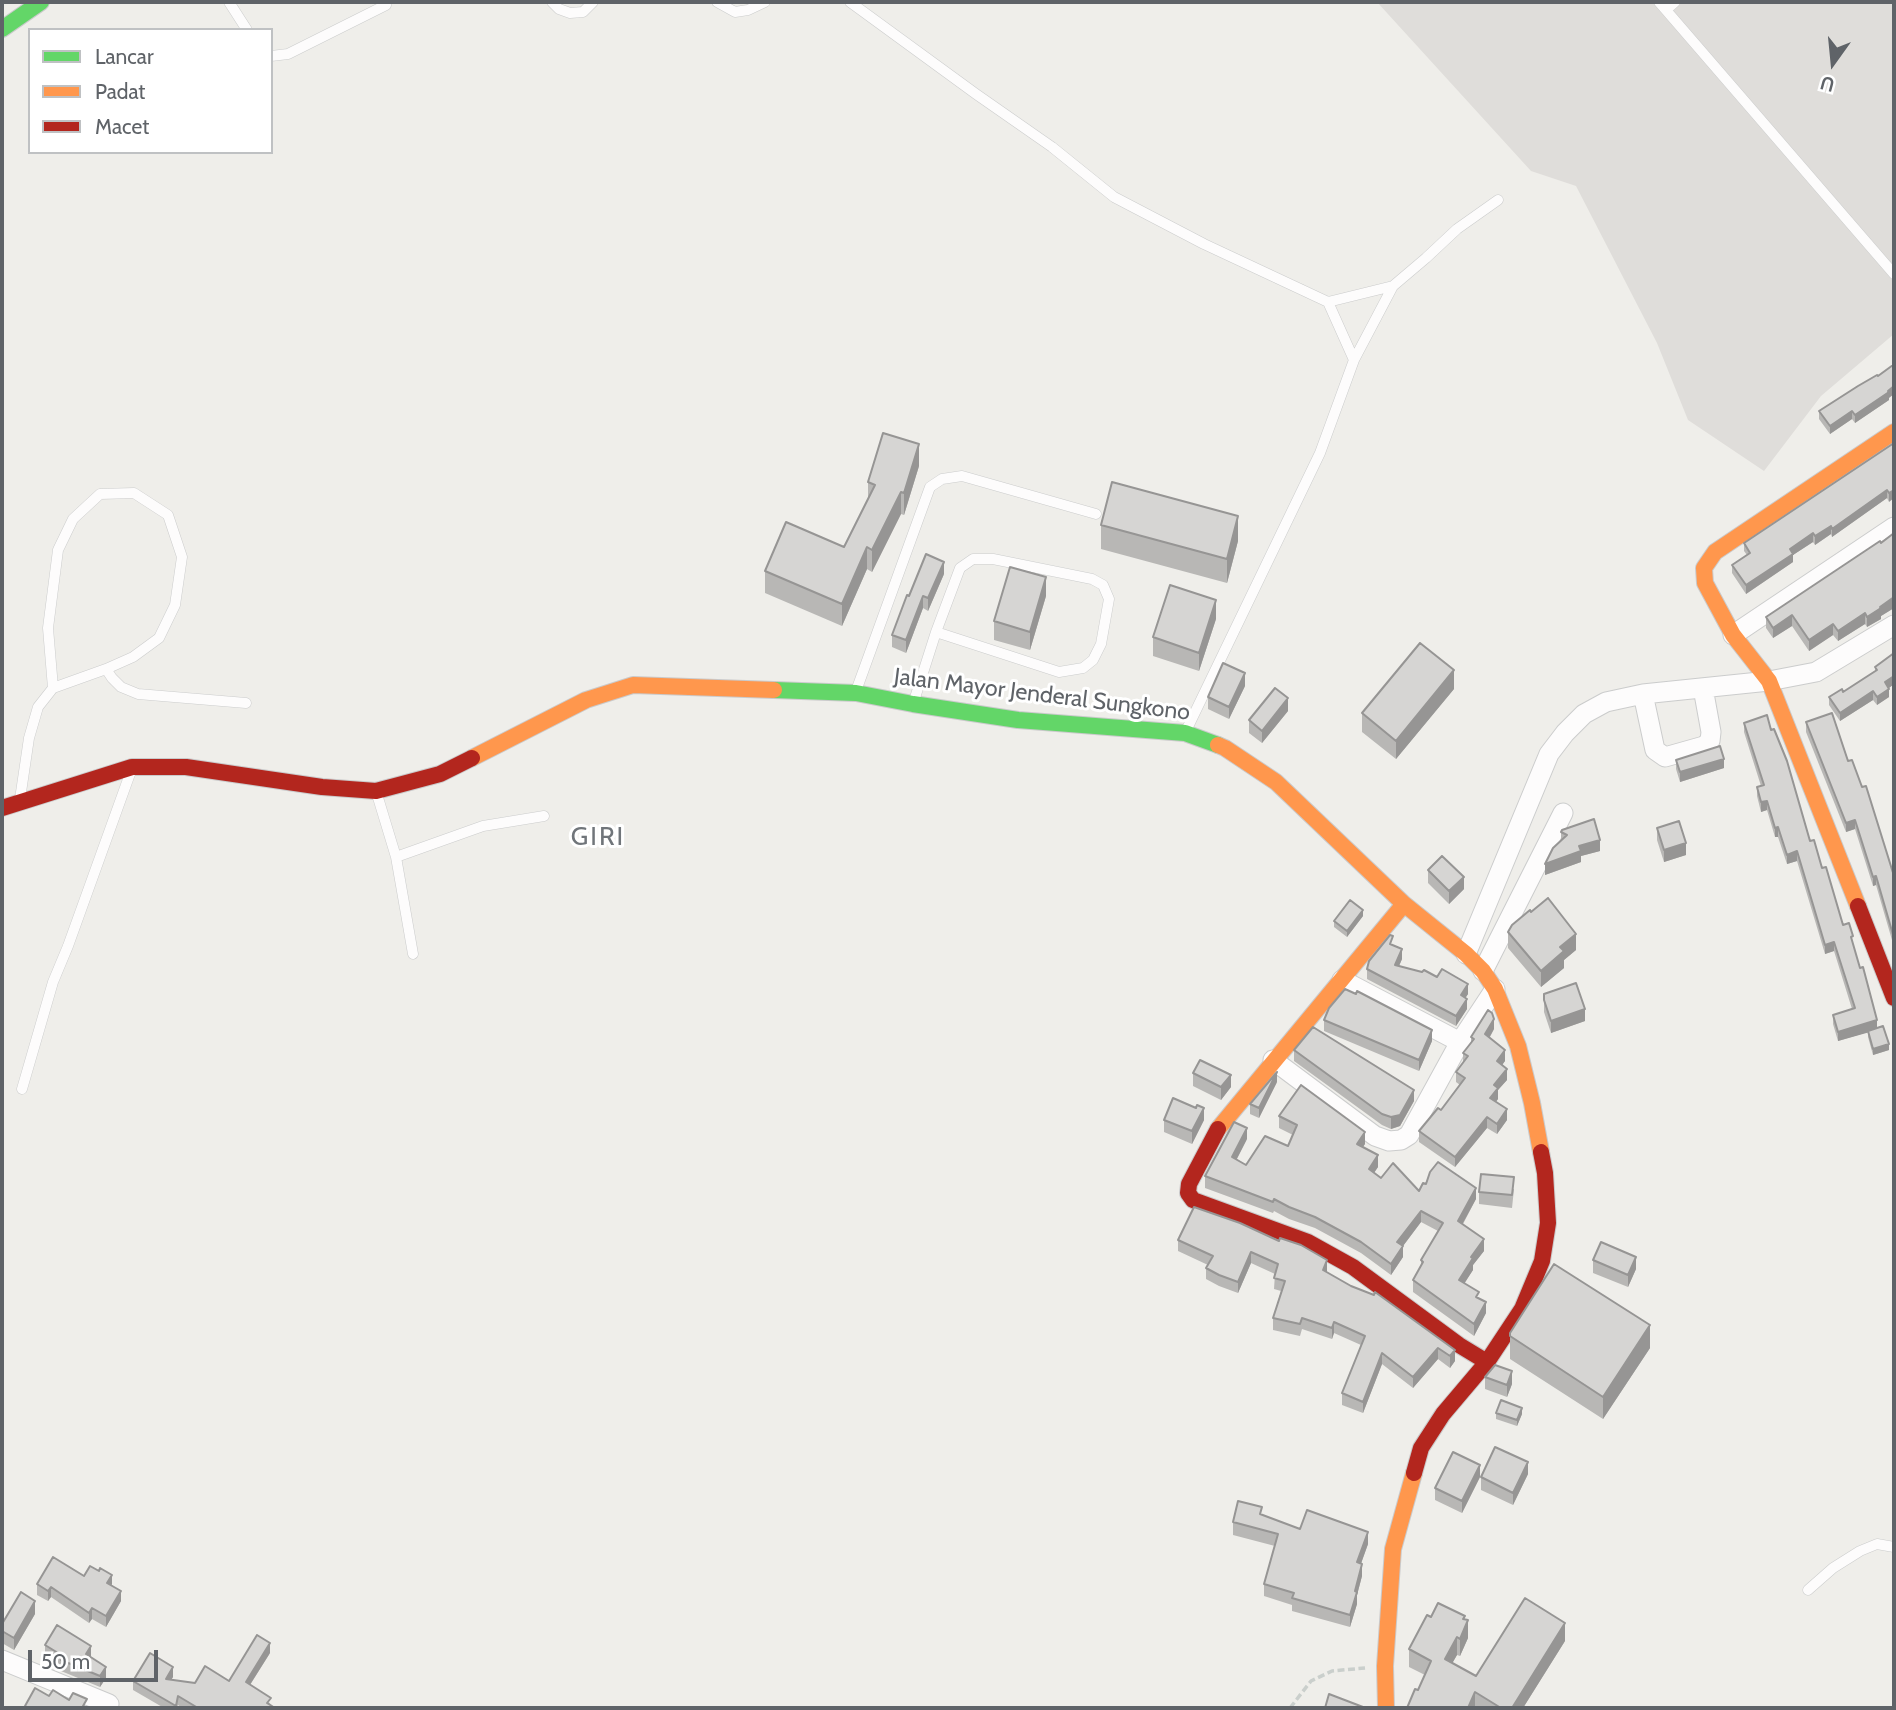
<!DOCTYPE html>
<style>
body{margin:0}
#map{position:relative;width:1896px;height:1710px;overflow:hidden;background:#efeeea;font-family:Cabin,sans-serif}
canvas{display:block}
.frame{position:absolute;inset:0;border:4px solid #5f6368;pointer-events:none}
.legend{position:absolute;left:28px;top:28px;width:245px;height:126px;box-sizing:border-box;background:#fff;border:2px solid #bfc1c3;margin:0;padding:9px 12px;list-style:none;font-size:21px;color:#5f6368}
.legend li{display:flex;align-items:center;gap:14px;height:35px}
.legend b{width:35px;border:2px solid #bfc1c3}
.north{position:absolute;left:1798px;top:28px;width:70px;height:70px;-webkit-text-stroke:5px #fff;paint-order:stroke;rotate:195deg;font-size:19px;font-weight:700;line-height:28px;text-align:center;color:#5f6368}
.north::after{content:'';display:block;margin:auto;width:24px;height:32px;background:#5f6368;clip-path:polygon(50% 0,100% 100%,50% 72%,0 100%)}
.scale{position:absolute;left:28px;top:1650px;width:130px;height:32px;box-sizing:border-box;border:4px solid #5f6368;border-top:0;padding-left:9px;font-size:21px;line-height:24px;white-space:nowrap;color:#5f6368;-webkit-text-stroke:5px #fff;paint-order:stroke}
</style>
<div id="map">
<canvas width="1896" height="1710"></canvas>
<div class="frame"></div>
<ul class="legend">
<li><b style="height:9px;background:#63d668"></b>Lancar</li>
<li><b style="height:9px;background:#ff974d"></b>Padat</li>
<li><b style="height:9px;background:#b3261e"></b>Macet</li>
</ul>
<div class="north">U</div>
<div class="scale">50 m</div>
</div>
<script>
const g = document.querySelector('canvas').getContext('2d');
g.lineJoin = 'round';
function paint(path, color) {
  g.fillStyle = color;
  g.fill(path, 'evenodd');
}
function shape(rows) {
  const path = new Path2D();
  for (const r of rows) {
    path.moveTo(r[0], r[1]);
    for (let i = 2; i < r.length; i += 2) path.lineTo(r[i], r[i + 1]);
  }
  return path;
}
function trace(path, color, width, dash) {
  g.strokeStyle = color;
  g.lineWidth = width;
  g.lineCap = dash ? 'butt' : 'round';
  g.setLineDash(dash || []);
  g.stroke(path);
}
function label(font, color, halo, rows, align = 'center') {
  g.font = font + ' Cabin,sans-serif';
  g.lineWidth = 6;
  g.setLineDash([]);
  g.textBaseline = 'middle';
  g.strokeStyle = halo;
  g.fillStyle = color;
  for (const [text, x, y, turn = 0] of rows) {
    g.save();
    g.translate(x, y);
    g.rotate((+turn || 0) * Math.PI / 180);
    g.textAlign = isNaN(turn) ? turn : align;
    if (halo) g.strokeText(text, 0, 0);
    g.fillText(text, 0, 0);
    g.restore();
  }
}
paint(shape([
 [1377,2,1894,2,1894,334,1821,396,1764,471,1688,420,1657,343,1576,186,1531,171]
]), '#dfddda');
const lane = shape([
 [229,2,247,30],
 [552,2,559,9,570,13,583,12,593,2],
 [717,2,735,12,748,10,765,2],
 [850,2,976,94,1052,147,1114,197,1204,244,1328,302,1354,360],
 [1659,2,1894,274],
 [1666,10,1675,2],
 [271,56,288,54,386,5],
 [1328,302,1393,286],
 [106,669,112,678,121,687,138,694,246,703],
 [856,691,930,487,942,479,962,476,1096,514],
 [913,704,936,632,960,568,973,559,993,559,1092,579,1103,585,1109,599,1101,644,1093,660,1083,668,1059,672,936,632],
 [1185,733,1320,453,1354,360,1393,286,1426,258,1457,229,1498,200],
 [376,791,396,857,413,954],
 [20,799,29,738,38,707,53,688,106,669,133,657,159,638,175,605,182,557,168,515,134,493,100,494,73,519,58,550,48,628,53,688],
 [396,857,483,826,544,816],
 [22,1089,53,982,68,946,131,771],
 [1808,1590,1833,1568,1860,1551,1877,1544,1894,1547]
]);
const street = shape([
 [1733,635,1894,527],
 [1643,694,1655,750,1665,757,1704,746,1710,741,1711,732,1703,688],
 [1466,954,1549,754,1565,733,1584,714,1606,702,1643,694,1769,681,1816,672,1894,625],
 [1483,971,1563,813],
 [1342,980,1460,1042],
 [1273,1060,1375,1136,1389,1141,1401,1140,1409,1135,1460,1042,1495,989],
 [2,1660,109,1704]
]);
const fast = shape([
 [2,29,41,2],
 [774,690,856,693,913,704,1018,720,1185,733,1218,745]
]);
const slow = shape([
 [1218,745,1225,748,1276,782,1404,904,1466,954,1483,971,1495,989,1518,1046,1532,1103,1541,1152],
 [472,758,586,700,633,685,774,690],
 [1858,906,1769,681,1733,635,1705,583,1704,568,1715,552,1894,432],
 [1218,1129,1404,904],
 [1386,1708,1385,1666,1393,1549,1414,1473]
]);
const jam = shape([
 [2,808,132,767,186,767,322,787,376,791,440,774,472,758],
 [1858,906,1894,998],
 [1218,1129,1189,1184,1188,1193,1193,1200,1308,1242,1353,1267,1459,1345,1487,1362],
 [1414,1473,1421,1448,1443,1414,1487,1362,1522,1309,1542,1261,1548,1223,1545,1173,1541,1152]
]);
trace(lane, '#cbcccc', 11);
trace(street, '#cbcccc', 21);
trace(fast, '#cacacb', 18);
trace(slow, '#cacacb', 18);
trace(jam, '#cacacb', 18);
trace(shape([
 [1290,1708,1311,1681,1332,1671,1365,1668]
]), '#cacfcc', 3.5, [7, 3.5]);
trace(lane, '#fdfcfc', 10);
trace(street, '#fdfcfc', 19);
trace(fast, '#63d668', 16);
trace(slow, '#ff974d', 16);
trace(jam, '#b3261e', 16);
paint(shape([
 [1889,398,1889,400,1855,423,1852,419,1830,434,1819,419,1819,411],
 [1894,443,1889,502,1887,498,1832,537,1831,534,1815,545,1813,542,1793,555,1793,562,1746,594,1732,573,1732,565,1747,555,1744,551,1744,543],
 [919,466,904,515,901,514,872,572,867,569,842,626,765,593,765,571,844,547,868,500,868,482],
 [1101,525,1238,541,1227,583,1101,549],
 [1894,533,1894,608,1881,616,1881,619,1867,627,1865,624,1838,641,1833,635,1809,651,1792,626,1773,638,1766,628,1766,617],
 [944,574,928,611,923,608,906,653,892,647,892,635,909,596],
 [1046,596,1030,650,994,640,994,621],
 [1216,619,1199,671,1153,656,1153,637],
 [1894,653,1894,684,1889,688,1889,697,1877,705,1873,700,1840,721,1829,705,1829,697,1843,692,1875,671,1875,667],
 [1245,686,1229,719,1208,709,1208,697],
 [1454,689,1396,759,1362,732,1362,713],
 [1288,711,1262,743,1249,733,1249,720],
 [1806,722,1848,761,1894,876,1894,947,1876,885,1873,886,1855,829,1846,832,1806,732],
 [1744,723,1771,730,1810,841,1822,868,1843,925,1853,945,1877,1028,1889,1050,1873,1055,1868,1037,1868,1032,1838,1041,1833,1024,1833,1015,1852,1009,1834,951,1825,954,1797,861,1787,864,1778,837,1775,837,1767,810,1761,812,1757,796,1757,787,1761,786,1744,732],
 [1676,760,1724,768,1680,782,1676,769],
 [1657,828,1686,855,1664,862,1657,840],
 [1561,832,1600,851,1581,856,1581,862,1545,875,1561,841],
 [1428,870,1464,889,1449,904,1428,883],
 [1363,916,1347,937,1334,927,1334,921],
 [1508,932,1576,950,1564,960,1564,968,1541,987,1508,948],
 [1393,945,1402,959,1399,966,1468,994,1465,998,1467,1009,1456,1026,1367,979,1367,969],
 [1544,994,1585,1021,1551,1033,1544,1012],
 [1324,1020,1432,1041,1419,1071,1324,1031],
 [1494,1029,1490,1037,1505,1061,1502,1065,1507,1080,1498,1090,1498,1099,1496,1102,1507,1120,1497,1134,1487,1128,1455,1167,1419,1142,1419,1131,1441,1110,1460,1085,1456,1082,1456,1072,1463,1063,1463,1053,1471,1043,1471,1037],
 [1294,1050,1414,1101,1400,1126,1391,1129,1382,1125,1294,1061],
 [1193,1073,1231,1087,1221,1100,1193,1086],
 [1277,1082,1259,1118,1250,1114,1250,1104],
 [1196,1108,1204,1120,1192,1144,1164,1132,1164,1120],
 [1279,1116,1365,1144,1362,1147,1378,1167,1374,1173,1381,1178,1419,1191,1476,1199,1463,1224,1484,1251,1473,1265,1473,1270,1464,1283,1479,1299,1486,1313,1474,1336,1413,1292,1413,1280,1421,1266,1421,1260,1438,1231,1421,1222,1403,1246,1403,1257,1391,1275,1361,1253,1315,1228,1289,1219,1274,1211,1273,1213,1205,1188,1205,1176,1247,1139,1237,1159,1246,1165,1288,1146,1293,1135,1279,1128],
 [1514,1189,1512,1208,1479,1204,1479,1192],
 [1194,1207,1327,1271,1327,1272,1351,1286,1374,1295,1455,1361,1450,1368,1438,1359,1413,1388,1382,1364,1363,1413,1342,1405,1342,1393,1361,1345,1334,1333,1332,1339,1302,1329,1300,1336,1273,1330,1273,1318,1281,1291,1274,1289,1275,1274,1251,1263,1238,1293,1219,1286,1206,1279,1206,1268,1208,1265,1178,1251,1178,1240],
 [1593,1260,1636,1269,1628,1287,1593,1273],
 [1510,1333,1650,1348,1603,1419,1510,1359],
 [1485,1377,1512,1384,1507,1397,1485,1389],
 [1496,1413,1522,1414,1517,1426,1496,1419],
 [1528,1474,1513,1505,1481,1490,1481,1477],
 [1480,1477,1462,1513,1435,1500,1435,1488],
 [1262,1515,1300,1529,1368,1544,1361,1563,1362,1576,1357,1595,1357,1604,1350,1627,1292,1611,1292,1605,1264,1596,1264,1584,1275,1546,1233,1535,1233,1522],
 [84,1576,112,1585,121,1601,106,1627,92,1619,89,1623,51,1597,48,1601,37,1595,37,1584],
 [35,1614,14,1650,2,1643,2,1624],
 [1431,1617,1465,1619,1468,1638,1460,1656,1457,1655,1452,1663,1476,1676,1565,1641,1523,1708,1407,1708,1418,1690,1425,1675,1409,1667,1409,1649],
 [45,1645,91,1657,106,1678,100,1687,61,1671,61,1665,45,1656],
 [270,1653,250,1685,275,1708,182,1708,178,1705,177,1708,164,1708,133,1690,133,1681,173,1677,171,1680,195,1683,229,1681]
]), '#b8b7b5');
paint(shape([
 [1894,386,1894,394,1889,398,1889,400,1855,423,1855,415],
 [1852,411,1852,419,1830,434,1830,426],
 [919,444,919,466,904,515,904,493],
 [1887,490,1887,498,1832,537,1832,529],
 [1894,490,1894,498,1889,502,1889,493],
 [901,492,901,514,872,572,872,550],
 [1238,516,1238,541,1227,583,1227,559],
 [1831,526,1831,534,1815,545,1815,536],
 [1813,533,1813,542,1793,555,1793,562,1746,594,1746,585,1790,549],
 [867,547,867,569,842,626,842,604],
 [944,562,944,574,928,611,928,598],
 [1046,577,1046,596,1030,650,1030,632],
 [923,596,923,608,906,653,906,640],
 [1894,597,1894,608,1881,616,1881,619,1867,627,1867,617],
 [1216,600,1216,619,1199,671,1199,653],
 [1865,613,1865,624,1838,641,1838,631],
 [1792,615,1792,626,1773,638,1773,628],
 [1833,624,1833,635,1809,651,1809,640],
 [1454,670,1454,689,1396,759,1396,741],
 [1245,673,1245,686,1229,719,1229,707],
 [1894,676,1894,684,1885,691,1885,682],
 [1889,689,1889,697,1877,705,1877,697],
 [1873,691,1873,700,1840,721,1840,713],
 [1288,698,1288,711,1262,743,1262,731],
 [1724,759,1724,768,1680,782,1680,772],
 [1767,801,1767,810,1761,812,1761,802],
 [1855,820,1855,829,1846,832,1846,823],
 [1778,827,1778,837,1775,837,1775,828],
 [1600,840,1600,851,1581,856,1581,862,1545,875,1545,864,1579,846],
 [1686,843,1686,855,1664,862,1664,850],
 [1797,851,1797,861,1787,864,1787,855],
 [1876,876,1876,885,1873,886,1873,877],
 [1464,877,1464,889,1449,904,1449,891],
 [1363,910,1363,916,1347,937,1347,931],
 [1576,934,1576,950,1564,960,1564,968,1541,987,1541,971,1560,947],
 [1834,942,1834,951,1825,954,1825,945],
 [1402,949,1402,959,1395,975,1395,965],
 [1468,984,1468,994,1461,1005,1461,995],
 [1467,999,1467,1009,1456,1026,1456,1016],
 [1585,1009,1585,1021,1551,1033,1551,1021],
 [1494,1019,1494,1029,1485,1045,1485,1034],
 [1877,1020,1877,1030,1838,1041,1838,1032],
 [1432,1030,1432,1041,1419,1071,1419,1060],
 [1889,1044,1889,1050,1873,1055,1873,1049],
 [1505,1050,1505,1061,1497,1072,1497,1061],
 [1507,1069,1507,1080,1498,1090,1498,1099,1490,1109,1490,1098,1494,1085],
 [1277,1072,1277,1082,1259,1118,1259,1108],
 [1231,1075,1231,1087,1221,1100,1221,1087],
 [1414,1090,1414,1101,1400,1126,1391,1129,1391,1117],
 [1204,1108,1204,1120,1192,1144,1192,1131],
 [1507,1109,1507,1120,1497,1134,1497,1124],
 [1487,1117,1487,1128,1455,1167,1455,1157],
 [1247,1128,1247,1139,1232,1168,1232,1157],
 [1365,1132,1365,1144,1357,1156,1357,1144],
 [1378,1155,1378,1167,1369,1180,1369,1169],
 [1476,1188,1476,1199,1458,1232,1458,1221],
 [1421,1211,1421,1222,1403,1246,1403,1257,1391,1275,1391,1264,1397,1242],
 [1484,1239,1484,1251,1473,1265,1473,1270,1459,1292,1459,1280,1471,1257],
 [1251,1252,1251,1263,1238,1293,1238,1282],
 [1636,1257,1636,1269,1628,1287,1628,1275],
 [1327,1260,1327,1271,1323,1281,1323,1270],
 [1486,1302,1486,1313,1474,1336,1474,1324],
 [1334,1322,1334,1333,1332,1339,1332,1328],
 [1650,1325,1650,1348,1603,1419,1603,1397],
 [1438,1348,1438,1359,1413,1388,1413,1377],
 [1455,1350,1455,1361,1450,1368,1450,1356],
 [1382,1353,1382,1364,1363,1413,1363,1402],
 [1512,1371,1512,1384,1507,1397,1507,1385],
 [1522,1408,1522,1414,1517,1426,1517,1420],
 [1528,1462,1528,1474,1513,1505,1513,1493],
 [1480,1465,1480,1477,1462,1513,1462,1501],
 [1368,1532,1368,1544,1357,1575,1357,1562],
 [1362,1564,1362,1576,1357,1595,1357,1604,1350,1627,1350,1615],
 [112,1575,112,1585,107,1583],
 [51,1587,51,1597,48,1601,48,1591],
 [121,1591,121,1601,106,1627,106,1616],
 [35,1601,35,1614,14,1650,14,1638],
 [92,1608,92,1619,89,1623,89,1613],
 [1465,1616,1465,1628,1468,1620,1468,1638,1460,1656,1460,1639],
 [1565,1623,1565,1641,1523,1708,1512,1708],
 [1457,1637,1457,1655,1445,1676,1445,1659],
 [270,1643,270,1653,246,1691,246,1682],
 [91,1646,91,1657,86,1665,86,1654],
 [106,1667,106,1678,100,1687,100,1676],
 [173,1667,173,1677,166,1688,166,1679],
 [1475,1692,1475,1708,1468,1708]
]), '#969594');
const building = shape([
 [1893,365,1894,367,1894,386,1888,391,1889,392,1855,415,1852,411,1830,426,1819,411,1858,386,1877,375,1878,376,1893,365],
 [883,433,919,444,904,493,901,492,872,550,867,547,842,604,765,571,786,522,844,547,875,485,868,482,883,433],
 [1894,443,1894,490,1889,493,1887,490,1832,529,1831,526,1815,536,1813,533,1790,549,1793,554,1746,585,1732,565,1750,553,1744,543,1894,443],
 [1112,482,1238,516,1227,559,1101,525,1112,482],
 [1894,533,1894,597,1880,607,1881,608,1867,617,1865,613,1838,631,1833,624,1809,640,1792,615,1773,628,1766,617,1880,541,1881,543,1894,533],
 [926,554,944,562,928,598,923,596,906,640,892,635,907,595,909,596,926,554],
 [1010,567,1046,577,1030,632,994,621,1010,567],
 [1170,585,1216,600,1199,653,1153,637,1170,585],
 [1420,643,1454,670,1396,741,1362,713,1420,643],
 [1894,653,1894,676,1885,682,1889,689,1877,697,1873,691,1840,713,1829,697,1842,689,1843,692,1877,670,1875,667,1894,653],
 [1223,663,1245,673,1229,707,1208,697,1223,663],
 [1275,688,1288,698,1262,731,1249,720,1275,688],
 [1832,713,1848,761,1852,760,1862,787,1866,786,1894,876,1894,938,1876,876,1873,877,1855,820,1846,823,1806,722,1832,713],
 [1767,715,1771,730,1774,729,1787,761,1810,841,1814,840,1822,868,1826,867,1843,925,1849,923,1853,936,1851,937,1860,968,1863,967,1877,1020,1838,1032,1833,1015,1855,1008,1834,942,1825,945,1797,851,1787,855,1778,827,1775,828,1767,801,1761,802,1757,787,1764,785,1744,723,1767,715],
 [1720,746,1724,759,1680,772,1676,760,1720,746],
 [1594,819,1600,840,1579,846,1581,851,1545,864,1553,848,1567,835,1561,832,1562,830,1594,819],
 [1679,821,1686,843,1664,850,1657,828,1679,821],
 [1442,856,1464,877,1449,891,1428,870,1442,856],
 [1548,898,1576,934,1560,947,1564,951,1541,971,1508,932,1512,925,1530,910,1531,912,1548,898],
 [1350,900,1363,910,1347,931,1334,921,1350,900],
 [1390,935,1393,936,1390,944,1402,949,1395,965,1422,972,1424,970,1437,977,1442,969,1468,984,1461,995,1467,999,1456,1016,1367,969,1369,961,1390,935],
 [1576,983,1585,1009,1551,1021,1544,1000,1544,994,1576,983],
 [1345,989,1356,994,1357,991,1432,1030,1419,1060,1324,1020,1329,1008,1345,989],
 [1488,1010,1492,1013,1494,1019,1485,1034,1505,1050,1497,1061,1507,1069,1494,1085,1498,1088,1490,1098,1507,1109,1497,1124,1487,1117,1455,1157,1419,1131,1438,1108,1441,1110,1465,1078,1456,1072,1468,1056,1463,1053,1474,1039,1471,1037,1488,1010],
 [1883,1026,1889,1044,1873,1049,1868,1031,1883,1026],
 [1313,1027,1414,1090,1400,1115,1391,1117,1382,1114,1294,1050,1313,1027],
 [1200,1060,1231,1075,1221,1087,1193,1073,1200,1060],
 [1277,1072,1259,1108,1250,1104,1277,1072],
 [1301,1085,1365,1132,1357,1144,1378,1155,1369,1169,1381,1178,1393,1163,1419,1191,1423,1183,1426,1184,1430,1172,1438,1162,1476,1188,1458,1221,1484,1239,1471,1257,1473,1258,1459,1280,1479,1292,1476,1297,1486,1302,1474,1324,1413,1280,1423,1262,1421,1260,1443,1223,1421,1211,1397,1242,1403,1246,1391,1264,1361,1242,1315,1217,1289,1207,1274,1199,1273,1202,1205,1176,1234,1122,1247,1128,1232,1157,1246,1165,1265,1136,1288,1146,1297,1125,1279,1116,1301,1085],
 [1173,1098,1196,1108,1197,1105,1204,1108,1192,1131,1164,1120,1173,1098],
 [1481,1174,1514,1177,1512,1195,1479,1192,1481,1174],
 [1194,1207,1240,1223,1279,1241,1280,1238,1301,1245,1327,1260,1323,1270,1351,1286,1374,1295,1375,1292,1455,1350,1450,1356,1438,1348,1413,1377,1382,1353,1363,1402,1342,1393,1365,1336,1334,1322,1332,1328,1302,1318,1300,1324,1273,1318,1285,1281,1274,1278,1278,1264,1251,1252,1238,1282,1219,1275,1206,1268,1213,1256,1178,1240,1194,1207],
 [1601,1242,1636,1257,1628,1275,1593,1260,1601,1242],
 [1554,1264,1650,1325,1603,1397,1510,1336,1510,1333,1554,1264],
 [1495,1365,1512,1371,1507,1385,1485,1377,1495,1365],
 [1501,1400,1522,1408,1517,1420,1496,1413,1501,1400],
 [1495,1447,1528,1462,1513,1493,1481,1477,1495,1447],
 [1453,1452,1480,1465,1462,1501,1435,1488,1453,1452],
 [1238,1501,1262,1507,1260,1514,1300,1529,1307,1510,1368,1532,1357,1562,1362,1564,1355,1591,1357,1592,1350,1615,1292,1598,1294,1593,1264,1584,1278,1534,1233,1522,1238,1501],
 [53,1557,84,1576,90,1566,99,1571,100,1568,112,1575,107,1583,121,1591,106,1616,92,1608,89,1613,51,1587,48,1591,37,1584,53,1557],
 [21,1592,35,1601,14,1638,2,1631,2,1624,21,1592],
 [1525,1598,1565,1623,1512,1708,1501,1708,1475,1692,1468,1708,1407,1708,1415,1689,1418,1690,1431,1661,1409,1649,1427,1615,1431,1617,1438,1603,1465,1616,1463,1619,1468,1620,1460,1639,1457,1637,1445,1659,1476,1676,1525,1598],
 [57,1625,91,1646,86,1654,106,1667,100,1676,61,1660,63,1656,45,1645,57,1625],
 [257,1635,270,1643,246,1682,271,1698,267,1703,275,1708,198,1708,178,1696,176,1706,133,1681,150,1653,173,1667,166,1679,195,1683,205,1666,229,1681,257,1635],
 [35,1688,49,1696,53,1690,69,1700,73,1693,87,1699,83,1706,87,1708,28,1708,25,1706,35,1688],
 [1329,1694,1363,1707,1363,1708,1325,1708,1329,1694]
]);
paint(building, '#d6d5d3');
trace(building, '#969594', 2);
label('23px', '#5f6368', '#fff', [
 ["Jalan Mayor Jenderal Sungkono",1042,695,7]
]);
g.letterSpacing = '2px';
label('26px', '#70757a', '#fff', [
 ["GIRI",598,837]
]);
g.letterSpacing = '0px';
</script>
